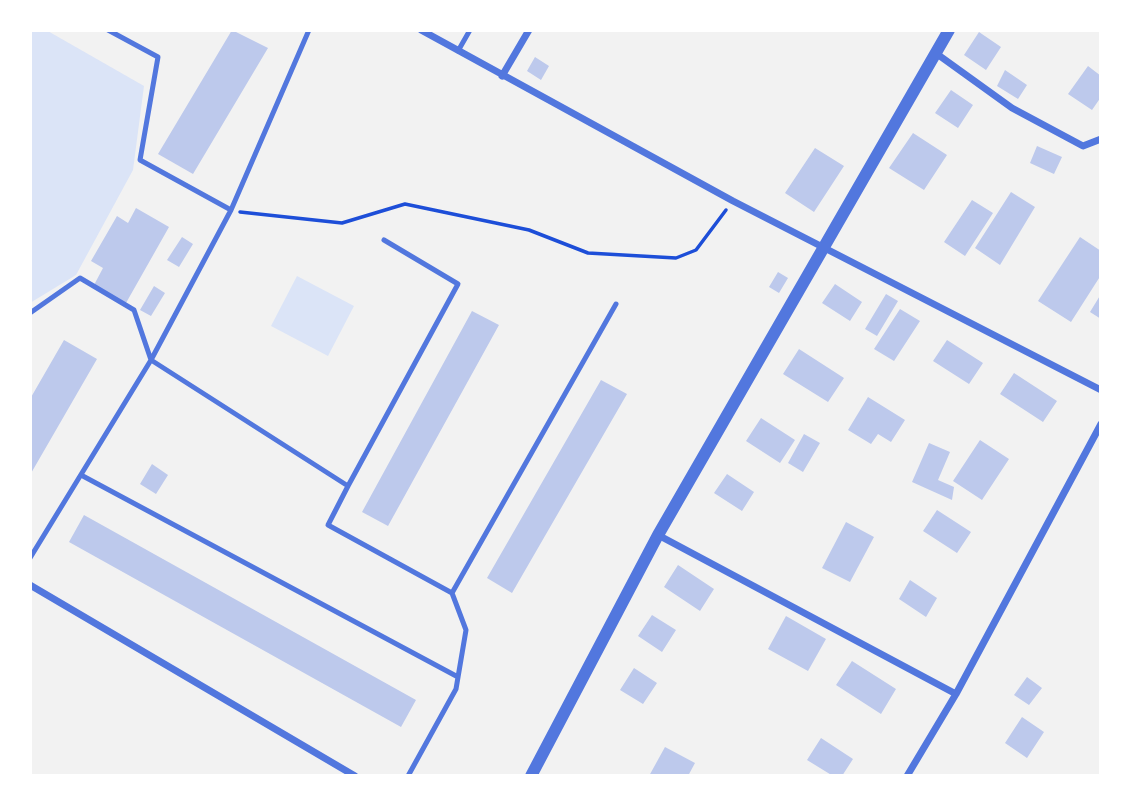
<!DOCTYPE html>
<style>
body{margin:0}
#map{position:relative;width:1131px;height:806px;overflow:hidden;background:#f2f2f2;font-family:Arial,sans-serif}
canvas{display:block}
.frame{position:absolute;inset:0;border:32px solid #fff;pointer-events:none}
</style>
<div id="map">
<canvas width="1131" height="806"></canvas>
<div class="frame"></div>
</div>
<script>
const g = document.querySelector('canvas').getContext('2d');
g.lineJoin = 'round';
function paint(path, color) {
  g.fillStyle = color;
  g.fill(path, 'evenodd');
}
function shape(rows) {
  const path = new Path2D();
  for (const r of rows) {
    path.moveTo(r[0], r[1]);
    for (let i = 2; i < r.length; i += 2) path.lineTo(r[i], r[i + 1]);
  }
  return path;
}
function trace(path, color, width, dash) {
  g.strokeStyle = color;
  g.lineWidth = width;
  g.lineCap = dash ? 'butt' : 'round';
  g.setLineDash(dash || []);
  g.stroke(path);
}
paint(shape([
 [30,30,46,30,144,86,133,170,76,275,30,303],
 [297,276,354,306,328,356,271,326]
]), '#dbe4f7');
paint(shape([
 [232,30,268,48,193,174,158,154],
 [979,32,1001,47,986,70,964,55],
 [535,57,549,66,541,80,527,71],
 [1088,66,1101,76,1101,97,1092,110,1068,94],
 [1005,70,1027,85,1018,99,997,86],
 [951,90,973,105,958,128,935,113],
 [913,133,947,155,924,190,889,168],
 [1037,146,1062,157,1054,174,1030,163],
 [815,148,844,166,814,212,785,193],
 [1011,192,1035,207,1000,265,975,248],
 [972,200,993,213,965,256,944,242],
 [136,208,169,227,126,303,94,285,103,268,91,261,117,216,128,223],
 [182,237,193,244,179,267,167,260],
 [1080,237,1101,251,1101,275,1071,322,1038,301],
 [778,272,788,278,779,293,769,287],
 [835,284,862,302,850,321,822,303],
 [154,286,165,293,151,316,140,310],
 [886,294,898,301,877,336,865,329],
 [1101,294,1101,319,1090,312],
 [900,309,920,321,894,361,874,349],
 [472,311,499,325,388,526,362,512],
 [64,340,97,359,30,475,30,399],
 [947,340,983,363,969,384,933,361],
 [799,349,844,378,828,402,783,374],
 [1014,373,1057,401,1043,422,1000,394],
 [601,380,627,394,512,593,487,578],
 [868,397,905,420,891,442,878,434,871,444,848,430],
 [761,418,795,440,780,463,746,441],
 [804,434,820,443,803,472,788,463],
 [980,440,1009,459,982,500,953,481],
 [929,443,950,452,938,480,954,487,952,500,912,482],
 [152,464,168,475,156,494,140,484],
 [727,474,754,492,742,511,714,493],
 [937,510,971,532,957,553,923,531],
 [84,515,416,700,401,727,69,542],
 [846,522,874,537,850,582,822,568],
 [678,565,714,589,700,611,664,587],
 [910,580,937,598,926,617,899,599],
 [652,615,676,630,662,652,638,636],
 [786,616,826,639,808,671,768,649],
 [852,661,896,689,881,714,836,685],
 [634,668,657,683,643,704,620,690],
 [1027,677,1042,688,1029,705,1014,695],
 [1022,717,1044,732,1027,758,1005,743],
 [821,738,853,759,842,776,833,776,807,760],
 [665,747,695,763,688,776,649,776]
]), '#bdc9ec');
trace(shape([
 [240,212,342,223,405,204,529,230,588,253,676,258,696,250,726,210]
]), '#1d4ed8', 3.5);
trace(shape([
 [108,30,158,57,140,160,231,210],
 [458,51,470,30],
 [30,313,80,278,134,310,151,360,348,486,328,525,452,593,466,630,456,689,408,776],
 [81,475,458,677],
 [348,486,458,284,384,240],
 [30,558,151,360,231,210,309,30],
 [452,593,616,304]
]), '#5277de', 5);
trace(shape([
 [421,30,733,201,1101,390],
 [937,54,1012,108,1083,146,1101,139],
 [502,76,529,30],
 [658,535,956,694],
 [30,585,355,776],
 [907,776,956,694,1101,424]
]), '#5277de', 7);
trace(shape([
 [531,776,658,535,949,30]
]), '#5277de', 12);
</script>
